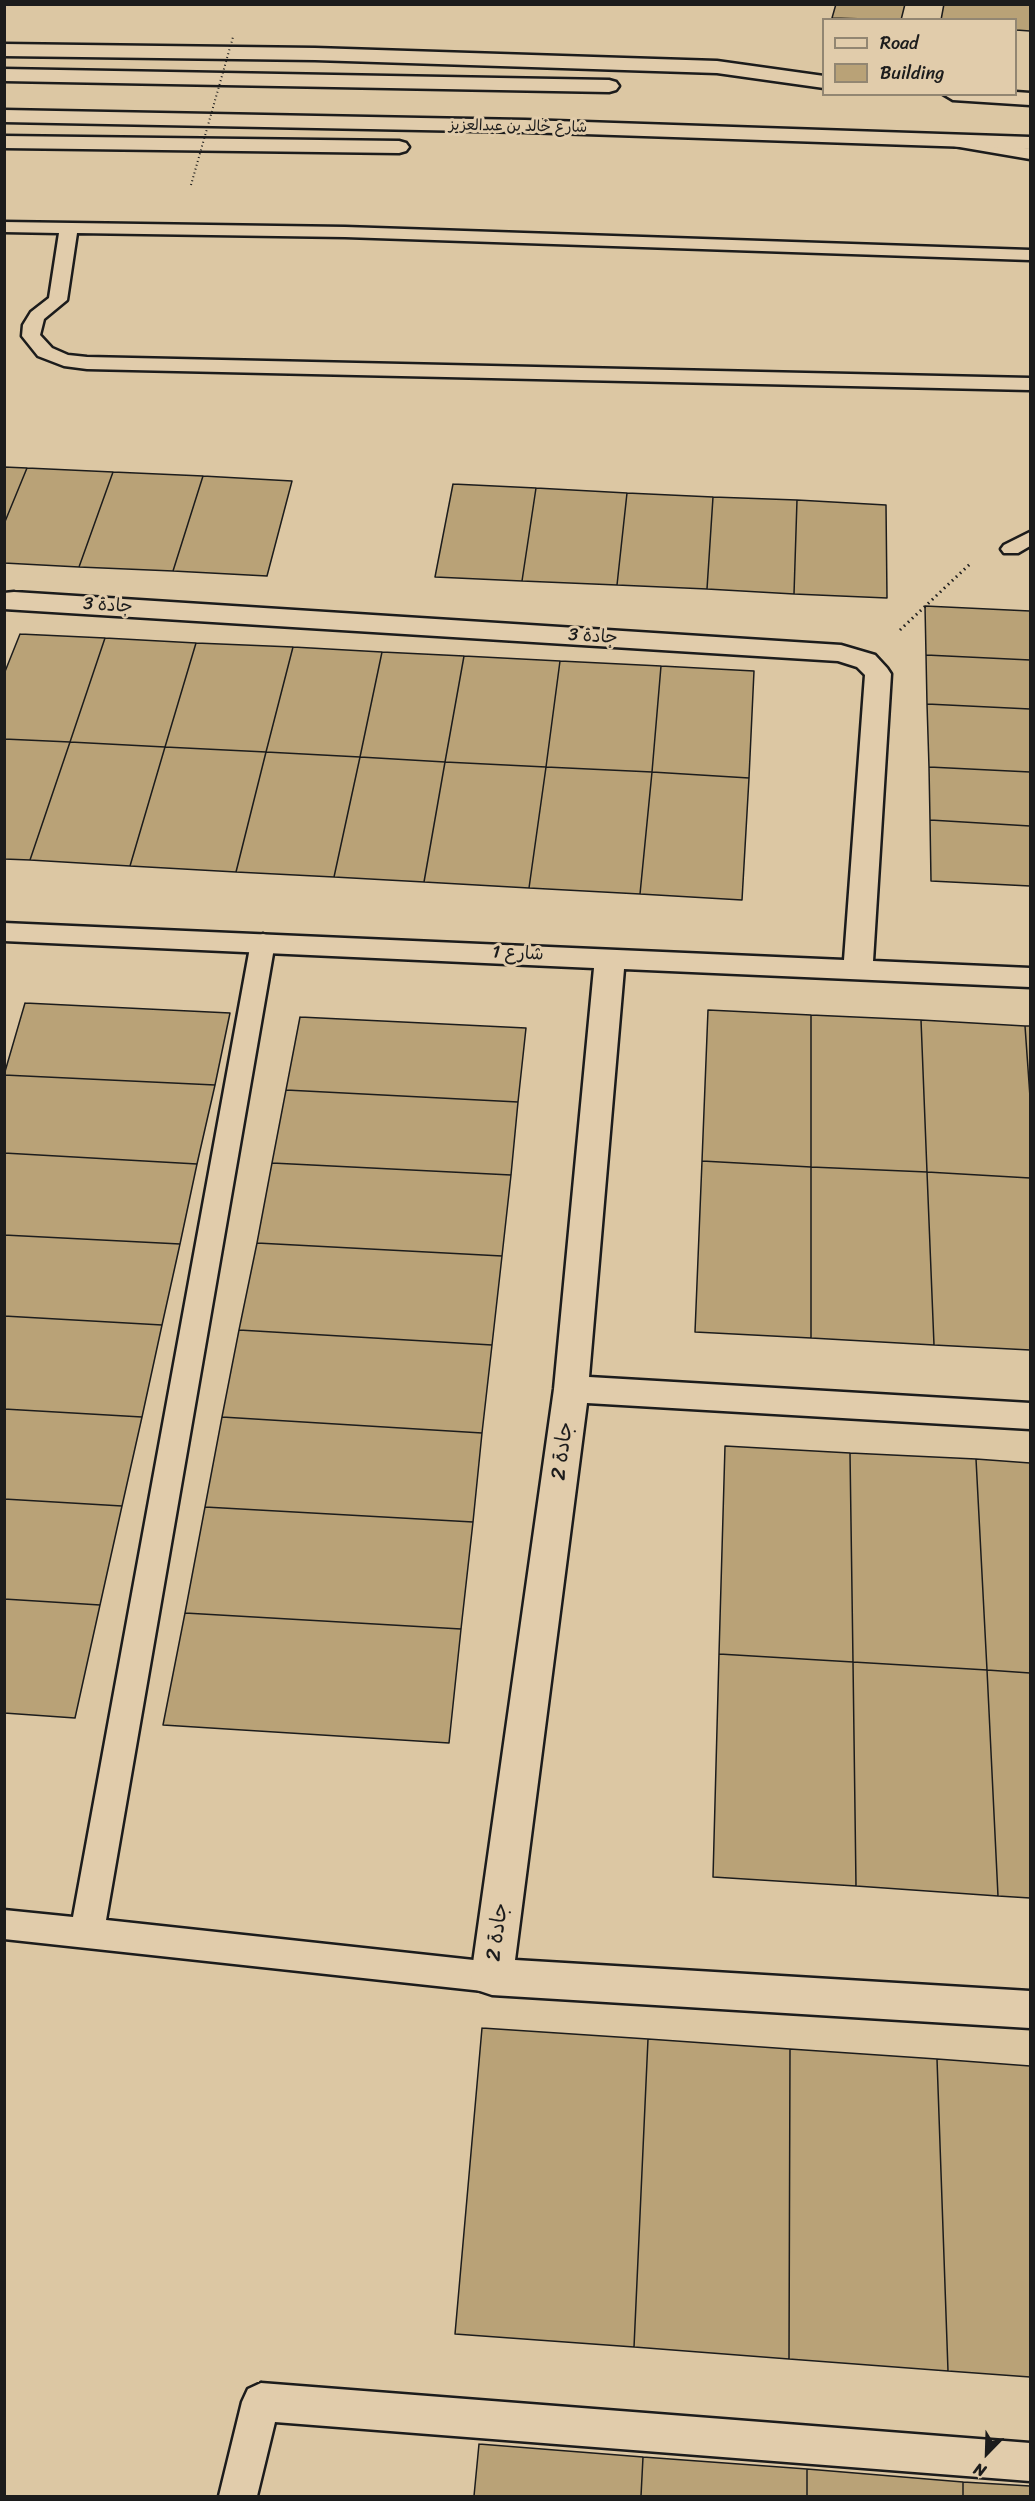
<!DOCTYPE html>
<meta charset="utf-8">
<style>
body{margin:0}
#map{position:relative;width:1035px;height:2501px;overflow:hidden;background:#dcc7a3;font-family:Sriracha,sans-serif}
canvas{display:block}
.frame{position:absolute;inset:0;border:6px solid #1c1c1c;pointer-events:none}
.legend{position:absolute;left:822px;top:18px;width:195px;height:78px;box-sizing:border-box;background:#e1ccab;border:2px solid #928672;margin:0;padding:8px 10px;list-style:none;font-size:18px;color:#1c1c1c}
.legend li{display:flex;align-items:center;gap:12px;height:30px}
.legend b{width:30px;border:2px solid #928672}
.north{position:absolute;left:957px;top:2423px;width:60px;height:60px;-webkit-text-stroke:4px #e1ccab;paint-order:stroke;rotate:203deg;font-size:16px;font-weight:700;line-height:24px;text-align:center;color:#1c1c1c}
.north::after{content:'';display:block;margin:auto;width:21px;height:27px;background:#1c1c1c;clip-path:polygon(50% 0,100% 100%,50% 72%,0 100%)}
</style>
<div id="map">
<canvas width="1035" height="2501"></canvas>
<div class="frame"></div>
<ul class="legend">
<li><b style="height:8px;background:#e1ccab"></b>Road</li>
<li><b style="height:16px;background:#b9a277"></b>Building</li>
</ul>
<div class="north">N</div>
</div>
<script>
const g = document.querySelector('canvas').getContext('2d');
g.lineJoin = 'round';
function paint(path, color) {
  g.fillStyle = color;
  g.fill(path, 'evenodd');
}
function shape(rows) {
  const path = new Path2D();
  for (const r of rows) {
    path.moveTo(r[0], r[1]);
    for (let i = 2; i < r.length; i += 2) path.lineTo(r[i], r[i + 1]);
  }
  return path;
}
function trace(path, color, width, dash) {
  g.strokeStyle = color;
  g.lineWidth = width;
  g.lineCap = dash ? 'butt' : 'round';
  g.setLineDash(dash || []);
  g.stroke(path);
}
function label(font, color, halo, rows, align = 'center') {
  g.font = font + ' Sriracha,"Playpen Sans Arabic",sans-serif';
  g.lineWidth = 6;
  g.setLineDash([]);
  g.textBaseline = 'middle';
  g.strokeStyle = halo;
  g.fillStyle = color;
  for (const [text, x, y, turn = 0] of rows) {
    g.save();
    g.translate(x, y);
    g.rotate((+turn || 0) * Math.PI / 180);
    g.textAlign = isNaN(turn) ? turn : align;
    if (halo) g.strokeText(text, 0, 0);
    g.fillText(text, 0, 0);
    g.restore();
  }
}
const building = shape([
 [836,4,905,4,901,20,832,18,836,4],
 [944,4,1030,4,1030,31,1016,30,1016,20,941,20,944,4],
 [4,467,27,468,4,524,4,467],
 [27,468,113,472,79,567,4,563,4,524,27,468],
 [113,472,203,476,173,571,79,567,113,472],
 [203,476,292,481,267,576,173,571,203,476],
 [453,484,536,488,522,581,435,577,453,484],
 [536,488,627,493,617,585,522,581,536,488],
 [627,493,713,497,707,589,617,585,627,493],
 [713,497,797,500,794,594,707,589,713,497],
 [797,500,886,505,887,598,794,594,797,500],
 [925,606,1030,611,1030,660,926,655,925,606],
 [20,634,105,638,70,742,4,739,4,674,20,634],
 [105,638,196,643,165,747,70,742,105,638],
 [196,643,293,647,266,752,165,747,196,643],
 [293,647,382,652,360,757,266,752,293,647],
 [382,652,464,656,445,762,360,757,382,652],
 [926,655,1030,660,1030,709,927,704,926,655],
 [464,656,560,661,546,767,445,762,464,656],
 [560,661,661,666,652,772,546,767,560,661],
 [661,666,754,671,749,778,652,772,661,666],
 [927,704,1030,709,1030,772,929,767,927,704],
 [4,739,70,742,30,860,4,859,4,739],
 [70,742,165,747,130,866,30,860,70,742],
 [165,747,266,752,236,872,130,866,165,747],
 [266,752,360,757,334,877,236,872,266,752],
 [360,757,445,762,424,882,334,877,360,757],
 [445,762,546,767,529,888,424,882,445,762],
 [546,767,652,772,640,894,529,888,546,767],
 [929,767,1030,772,1030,826,930,820,929,767],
 [652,772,749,778,742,900,640,894,652,772],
 [930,820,1030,826,1030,886,931,881,930,820],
 [25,1003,230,1013,215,1085,4,1075,25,1003],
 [708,1010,811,1015,811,1167,702,1161,708,1010],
 [811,1015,921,1020,927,1172,811,1167,811,1015],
 [300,1017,526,1028,518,1102,286,1090,300,1017],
 [921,1020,1025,1026,1030,1097,1030,1178,927,1172,921,1020],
 [1025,1026,1030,1026,1030,1097,1025,1026],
 [4,1075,215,1085,197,1164,4,1153,4,1075],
 [286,1090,518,1102,511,1175,272,1163,286,1090],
 [4,1153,197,1164,180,1244,4,1235,4,1153],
 [702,1161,811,1167,811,1338,695,1332,702,1161],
 [272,1163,511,1175,502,1256,257,1243,272,1163],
 [811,1167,927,1172,934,1345,811,1338,811,1167],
 [927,1172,1030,1178,1030,1350,934,1345,927,1172],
 [4,1235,180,1244,162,1325,4,1316,4,1235],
 [257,1243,502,1256,492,1345,239,1330,257,1243],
 [4,1316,162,1325,142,1417,4,1409,4,1316],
 [239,1330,492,1345,482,1433,222,1417,239,1330],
 [4,1409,142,1417,122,1506,4,1499,4,1409],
 [222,1417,482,1433,473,1522,205,1507,222,1417],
 [725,1446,850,1453,853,1662,719,1654,725,1446],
 [850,1453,976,1459,987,1670,853,1662,850,1453],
 [976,1459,1030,1463,1030,1673,987,1670,976,1459],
 [4,1499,122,1506,100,1605,4,1599,4,1499],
 [205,1507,473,1522,461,1629,185,1613,205,1507],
 [4,1599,100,1605,75,1718,4,1713,4,1599],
 [185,1613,461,1629,449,1743,163,1725,185,1613],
 [719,1654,853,1662,856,1886,713,1877,719,1654],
 [853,1662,987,1670,998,1896,856,1886,853,1662],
 [987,1670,1030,1673,1030,1898,998,1896,987,1670],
 [482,2028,648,2039,634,2347,455,2334,482,2028],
 [648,2039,790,2049,789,2359,634,2347,648,2039],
 [790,2049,937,2059,948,2371,789,2359,790,2049],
 [937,2059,1030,2066,1030,2377,948,2371,937,2059],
 [479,2444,643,2457,641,2496,474,2496,479,2444],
 [643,2457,807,2469,807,2496,641,2496,643,2457],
 [807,2469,963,2482,963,2496,807,2496,807,2469],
 [963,2482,1030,2486,1030,2496,963,2496,963,2482]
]);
paint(building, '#b9a277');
trace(building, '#1c1c1c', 1.5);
const service = shape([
 [960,137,1030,149,1030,159,954,146,952,142,960,137],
 [4,222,345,227,1030,250,1030,260,345,237,77,233,67,300,44,319,40,335,52,348,68,355,87,357,1030,378,1030,390,87,369,64,366,38,356,22,336,23,325,31,312,49,298,59,233,4,232,4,222],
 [1030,532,1030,546,1018,553,1004,553,1001,549,1004,545,1030,532],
 [263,934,272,937,275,942,106,1920,492,1962,504,1966,509,1977,504,1988,492,1992,4,1939,4,1910,73,1917,251,942,254,937,263,934],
 [261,2383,1030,2443,1030,2481,275,2422,257,2496,219,2496,242,2402,248,2389,261,2383]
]);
const minor = shape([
 [14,592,841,645,875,655,887,668,891,674,873,961,1030,968,1030,987,624,969,589,1377,1030,1403,1030,1429,587,1403,515,1960,1030,1991,1030,2028,492,1995,477,1990,471,1977,554,1389,594,968,4,941,4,923,844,960,865,675,857,667,838,661,4,609,4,593,14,592]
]);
const primary = shape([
 [4,44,315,48,717,61,824,76,824,88,717,73,315,60,4,56,4,44],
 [4,69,609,80,616,82,619,86,616,90,609,92,4,81,4,69],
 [1016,92,1030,93,1030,105,953,100,943,94,1016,94,1016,92],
 [4,110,525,120,1030,137,1030,149,525,132,4,122,4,110],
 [4,136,399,141,406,143,409,147,406,151,399,153,4,148,4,136]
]);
trace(service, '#1c1c1c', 5);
trace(minor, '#1c1c1c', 5);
trace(primary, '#1c1c1c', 5);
trace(shape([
 [900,630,971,563]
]), '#1c1c1c', 3, [1.5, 4]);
paint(service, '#e1ccab');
paint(minor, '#e1ccab');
paint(primary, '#e1ccab');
trace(shape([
 [191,185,233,37]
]), '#1c1c1c', 2, [1, 3]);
label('15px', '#1c1c1c', '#e1ccab', [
 ["شارع خالد بن عبدالعزيز",518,127,1]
]);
label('18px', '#1c1c1c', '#e1ccab', [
 ["جادة 3",108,606,4],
 ["جادة 3",593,637,4],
 ["شارع 1",518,954,3]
]);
label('21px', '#1c1c1c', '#e1ccab', [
 ["جادة 2",563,1451,-82],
 ["جادة 2",498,1932,-82]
]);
</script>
